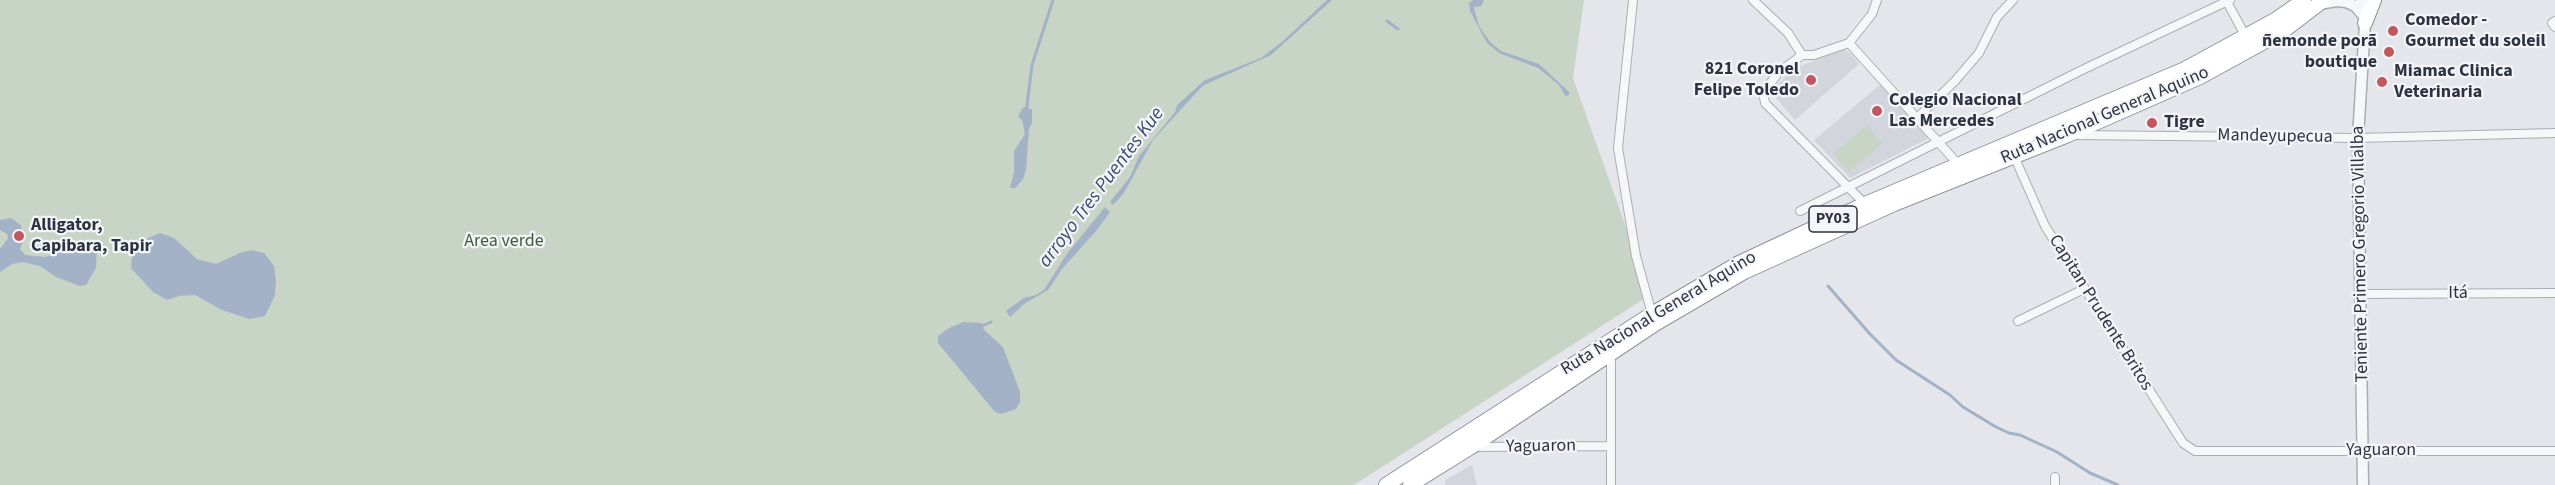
<!DOCTYPE html>
<meta charset="utf-8">
<style>
body{margin:0}
canvas{display:block;background:#e4e6eb}
</style>
<canvas width="2555" height="485"></canvas>
<script>
const g = document.querySelector('canvas').getContext('2d');
g.lineJoin = 'round';
function paint(path, color) {
  g.fillStyle = color;
  g.fill(path, 'evenodd');
}
function shape(rows) {
  const path = new Path2D();
  for (const r of rows) {
    path.moveTo(r[0], r[1]);
    for (let i = 2; i < r.length; i += 2) path.lineTo(r[i], r[i + 1]);
  }
  return path;
}
function trace(path, color, width, dash) {
  g.strokeStyle = color;
  g.lineWidth = width;
  g.lineCap = dash ? 'butt' : 'round';
  g.setLineDash(dash || []);
  g.stroke(path);
}
function label(font, color, halo, rows, align = 'center') {
  g.font = font + ' "Source Sans 3",sans-serif';
  g.lineWidth = 4.5;
  g.setLineDash([]);
  g.textBaseline = 'middle';
  g.strokeStyle = halo;
  g.fillStyle = color;
  for (const [text, x, y, turn = 0] of rows) {
    g.save();
    g.translate(x, y);
    g.rotate((+turn || 0) * Math.PI / 180);
    g.textAlign = isNaN(turn) ? turn : align;
    if (halo) g.strokeText(text, 0, 0);
    g.fillText(text, 0, 0);
    g.restore();
  }
}
paint(shape([
 [1842,49,1850,53,1859,64,1795,120,1770,91,1794,69],
 [1881,84,1931,137,1850,178,1814,140],
 [1472,465,1477,485,1445,485,1445,480]
]), '#d2d5dc');
paint(shape([
 [0,0,1584,0,1573,78,1650,295,1354,485,0,485],
 [1867,125,1882,144,1848,172,1833,154]
]), '#c8d4c6');
paint(shape([
 [1327,0,1332,0,1271,55,1204,85,1196,93,1153,140,1124,193,1113,205,1110,202,1130,177,1139,156,1175,112,1177,105,1205,80,1261,58,1283,41],
 [1473,0,1484,0,1481,6,1474,7,1475,12,1479,26,1490,42,1501,51,1539,64,1570,93,1566,97,1559,85,1538,68,1499,53,1487,43,1470,11,1469,3],
 [1028,104,1029,109,1032,109,1032,123,1029,129,1026,170,1023,179,1015,188,1010,188,1014,172,1014,151,1025,134,1022,120,1018,117,1022,109],
 [1105,207,1110,212,1096,231,1062,269,1048,290,1024,304,1010,317,1006,311,1024,298,1036,295,1044,290,1066,255],
 [11,218,21,225,23,241,20,249,25,255,45,257,62,251,77,242,84,242,97,249,96,268,86,285,80,286,56,277,40,266,23,262,12,264,0,272,0,249,8,238,7,234,0,230,0,220],
 [160,233,174,238,197,259,216,264,242,252,252,250,264,253,274,266,276,280,275,295,265,316,249,319,222,310,195,295,179,296,167,300,153,292,131,268,132,253,148,238],
 [963,322,982,323,984,330,1003,347,1020,392,1020,402,1016,409,1001,414,995,412,938,343,938,336,949,328]
]), '#a3b2c7');
trace(shape([
 [1387,21,1398,29],
 [1027,105,1032,65,1053,0],
 [1828,286,1870,334,1896,360,1950,395,1963,407,1996,427,2009,433,2020,435,2057,452,2090,473,2118,485],
 [982,326,991,322]
]), '#a3b2c7', 3);
const minor = shape([
 [1633,0,1618,148,1636,256,1652,314],
 [1753,0,1788,33,1802,55],
 [2226,0,2246,37],
 [2555,21,2552,23,2555,27],
 [1849,43,1958,164],
 [1918,117,1955,81,1979,53,1997,17,2013,0],
 [2074,135,2358,138,2555,133],
 [2014,156,2045,226,2183,443,2195,451,2555,451],
 [1865,204,1765,103,1764,97,1766,89,1778,73,1802,55,1814,55,1849,43,1872,14,1877,0],
 [1800,211,2082,70,2230,0],
 [2362,294,2555,293],
 [2018,321,2084,289],
 [1611,352,1611,485],
 [1474,447,1611,446],
 [2055,485,2055,477]
]);
const tertiary = shape([
 [2361,0,2365,23,2358,138,2363,485],
 [2319,4,2337,1,2346,2,2355,6,2362,14]
]);
const trunk = shape([
 [2365,23,2374,0],
 [1386,485,1652,314,1739,263,1865,204,2185,69,2275,20,2304,0],
 [1410,485,1471,447,1655,324,1744,272,1894,204,2068,135,2200,77,2282,32,2324,0]
]);
trace(minor, '#a9adb5', 10);
trace(tertiary, '#a9adb5', 13);
trace(trunk, '#8d93a0', 16);
trace(minor, '#f6f7f9', 8);
trace(tertiary, '#f6f7f9', 10);
trace(trunk, '#fff', 14);
for (const [x, y, r, color] of [
 [2393,31,6,"#c2565f"],
 [2389,52,6,"#c2565f"],
 [1811,80,6,"#c2565f"],
 [2382,82,6,"#c2565f"],
 [1877,111,6,"#c2565f"],
 [2152,123,6,"#c2565f"],
 [19,236,6,"#c2565f"]
]) {
  const dot = new Path2D();
  dot.arc(x, y, r, 0, 2 * Math.PI);
  g.fillStyle = color;
  g.fill(dot);
  trace(dot, '#f4f5f8', 2);
}
for (const [x, y, w] of [
 [1833,219,48]
]) {
  const box = new Path2D();
  box.roundRect(x - w / 2, y - 13, w, 26, 4.5);
  g.fillStyle = '#f4f5f8';
  g.fill(box);
  trace(box, '#2d3341', 1.5);
}
label('bold 16px', '#2d3341', null, [
 ["PY03",1833,219]
]);
label('bold 18px', '#2d3341', '#f4f5f8', [
 ["Comedor -",2405,21],
 ["Gourmet du soleil",2405,42],
 ["ñemonde porã",2377,42,"right"],
 ["boutique",2377,63,"right"],
 ["821 Coronel",1799,70,"right"],
 ["Felipe Toledo",1799,91,"right"],
 ["Miamac Clinica",2394,72],
 ["Veterinaria",2394,93],
 ["Colegio Nacional",1889,101],
 ["Las Mercedes",1889,122],
 ["Tigre",2164,123],
 ["Alligator,",31,226],
 ["Capibara, Tapir",31,247]
], 'left');
label('18px', '#2d3341', '#f4f5f8', [
 ["Ruta Nacional General Aquino",2105,116,-23],
 ["Mandeyupecua",2275,137,1],
 ["Teniente Primero Gregorio Villalba",2361,254,-91],
 ["Itá",2458,294],
 ["Capitan Prudente Britos",2100,313,58],
 ["Ruta Nacional General Aquino",1659,314,-31],
 ["Yaguaron",1541,447,-1],
 ["Yaguaron",2381,451]
]);
label('18px', '#3f5c3c', '#f4f5f8', [
 ["Area verde",504,242]
]);
label('italic 20px', '#3b4f72', '#f4f5f8', [
 ["arroyo Tres Puentes Kue",1102,188,-53]
]);
</script>
